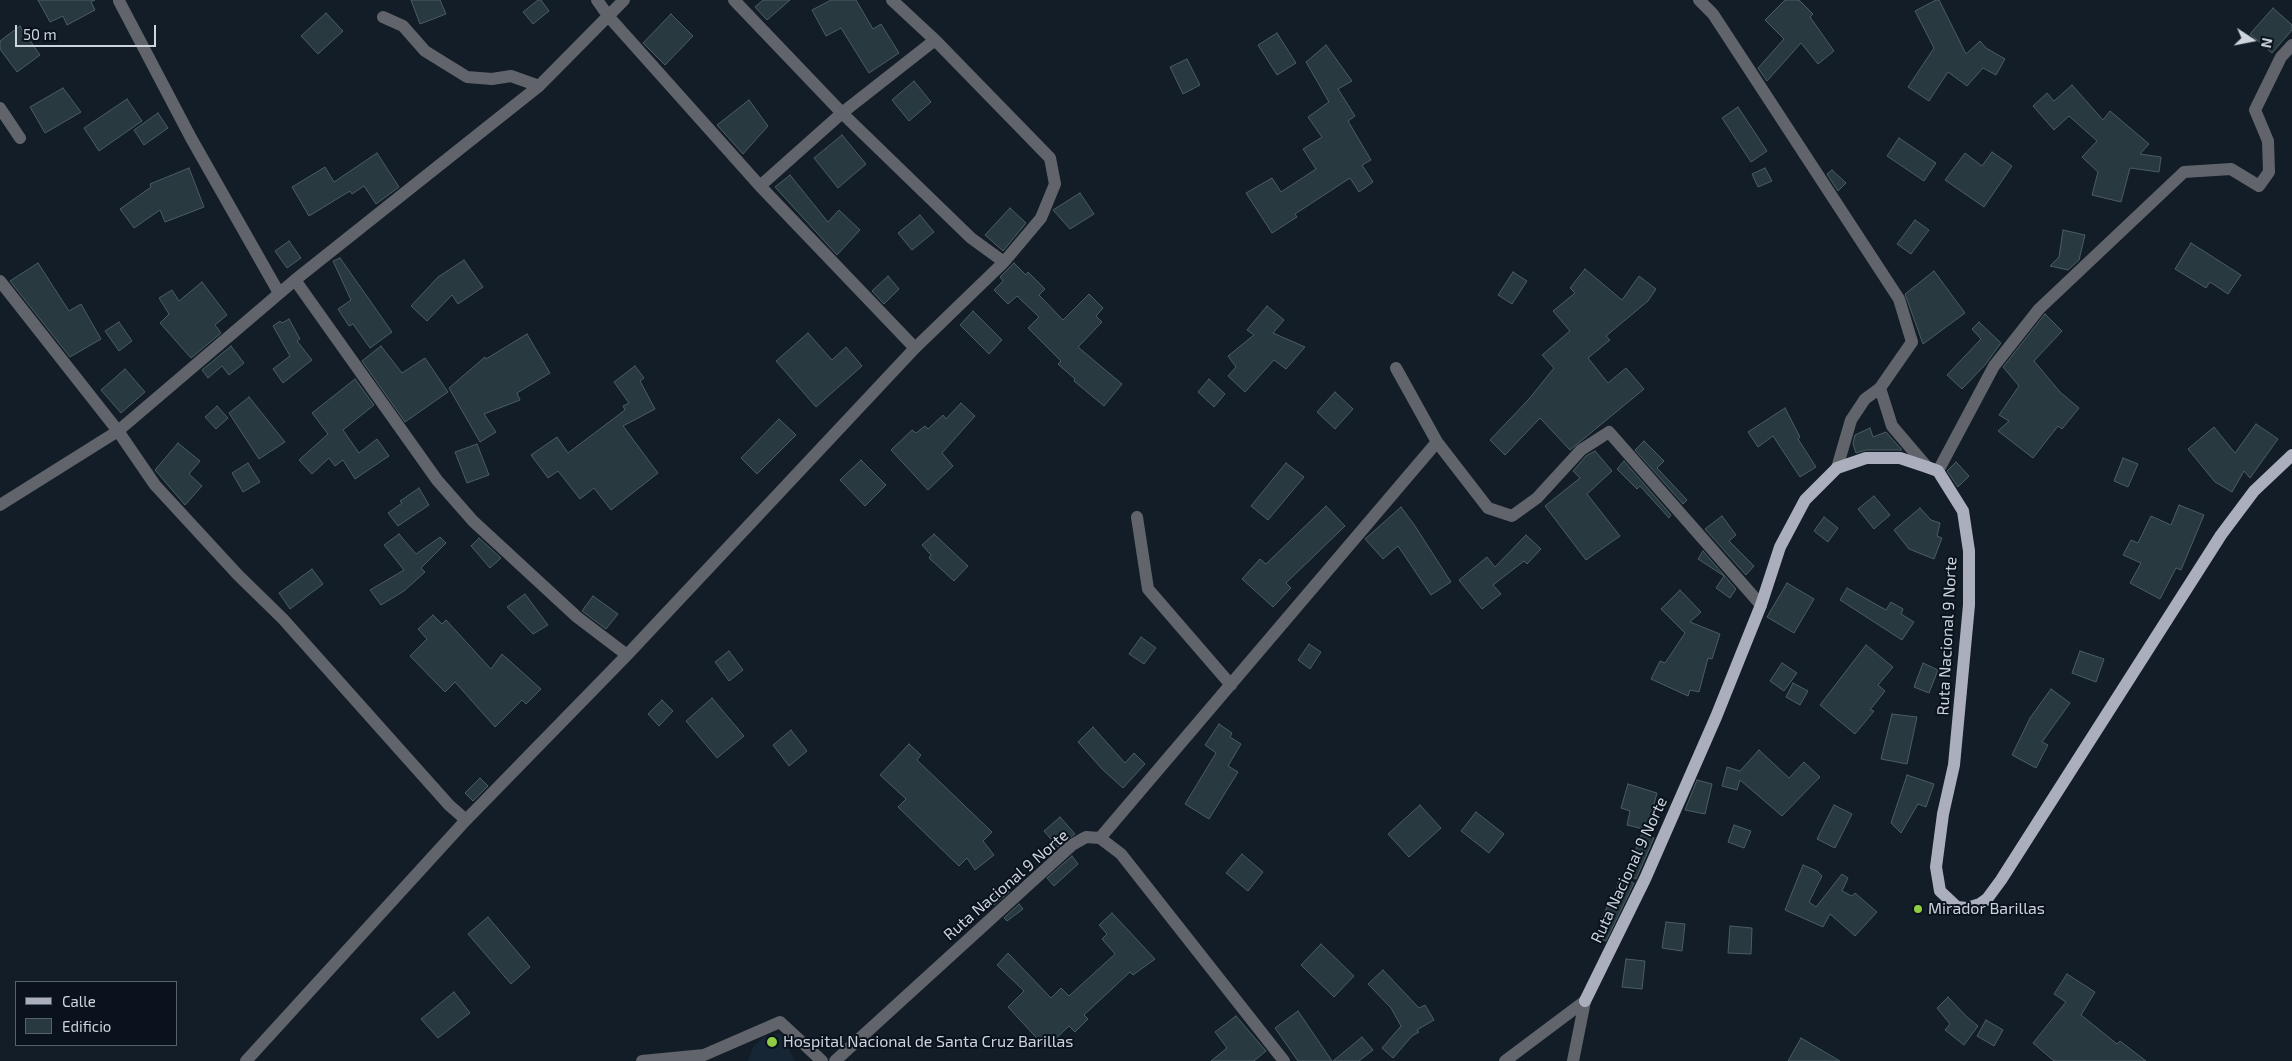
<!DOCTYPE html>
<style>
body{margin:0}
#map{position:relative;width:2292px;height:1061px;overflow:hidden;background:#131d27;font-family:"Exo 2",sans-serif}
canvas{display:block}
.legend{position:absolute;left:15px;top:981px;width:162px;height:65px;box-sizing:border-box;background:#0a131d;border:1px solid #586069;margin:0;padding:6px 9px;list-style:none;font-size:15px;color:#cdd4db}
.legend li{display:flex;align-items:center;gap:10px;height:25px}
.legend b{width:25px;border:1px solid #586069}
.north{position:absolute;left:2227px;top:15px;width:50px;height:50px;-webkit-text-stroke:4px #0a131d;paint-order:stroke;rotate:101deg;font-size:14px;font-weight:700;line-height:20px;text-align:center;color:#cdd4db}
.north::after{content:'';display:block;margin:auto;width:18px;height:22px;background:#cdd4db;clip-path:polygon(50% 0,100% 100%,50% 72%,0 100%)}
.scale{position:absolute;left:15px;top:25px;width:141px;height:22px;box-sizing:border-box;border:2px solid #cdd4db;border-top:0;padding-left:6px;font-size:15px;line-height:18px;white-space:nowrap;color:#cdd4db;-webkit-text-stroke:4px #0a131d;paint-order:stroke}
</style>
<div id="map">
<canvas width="2292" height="1061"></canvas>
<ul class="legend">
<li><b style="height:6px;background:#abafbd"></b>Calle</li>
<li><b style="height:14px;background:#293940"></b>Edificio</li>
</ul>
<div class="north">N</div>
<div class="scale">50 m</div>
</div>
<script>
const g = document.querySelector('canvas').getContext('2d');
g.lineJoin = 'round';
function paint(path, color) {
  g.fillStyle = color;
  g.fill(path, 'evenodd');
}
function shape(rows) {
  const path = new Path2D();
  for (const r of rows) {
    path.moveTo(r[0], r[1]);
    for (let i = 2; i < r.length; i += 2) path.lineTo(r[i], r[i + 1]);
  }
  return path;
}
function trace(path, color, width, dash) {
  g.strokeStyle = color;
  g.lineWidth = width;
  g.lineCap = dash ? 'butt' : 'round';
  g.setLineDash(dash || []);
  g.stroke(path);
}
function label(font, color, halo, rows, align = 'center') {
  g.font = font + ' "Exo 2",sans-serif';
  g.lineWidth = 4;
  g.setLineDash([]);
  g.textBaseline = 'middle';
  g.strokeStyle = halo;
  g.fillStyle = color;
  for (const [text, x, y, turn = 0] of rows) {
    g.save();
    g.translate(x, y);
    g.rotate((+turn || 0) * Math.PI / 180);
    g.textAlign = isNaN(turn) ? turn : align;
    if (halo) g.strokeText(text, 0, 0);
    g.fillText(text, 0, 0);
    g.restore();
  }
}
paint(shape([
 [780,1033,795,1061,748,1061,753,1047,764,1037]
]), '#172634');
const building = shape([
 [38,0,95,0,91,2,95,10,67,25,63,16,50,22,38,0],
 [411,0,440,0,446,14,420,24,411,0],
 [538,0,541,0,549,11,533,24,523,12,538,0],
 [763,0,790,0,767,20,755,7,763,0],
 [831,0,856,0,873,29,881,24,899,53,869,73,841,28,826,36,812,10,831,0],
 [1785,0,1799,0,1813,14,1810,17,1834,51,1818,64,1801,43,1767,81,1758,68,1784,39,1765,20,1785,0],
 [1936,0,1939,0,1966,54,1980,41,1986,48,2005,59,1996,75,1983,68,1967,86,1948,72,1929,101,1908,87,1934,48,1915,11,1936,0],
 [2273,8,2292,25,2292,30,2272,53,2250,34,2273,8],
 [326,13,343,31,318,54,301,36,326,13],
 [671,14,693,36,665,65,643,43,671,14],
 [20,26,40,55,17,72,0,49,0,41,20,26],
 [1277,33,1296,63,1277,75,1258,45,1277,33],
 [1326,45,1352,81,1338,89,1355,116,1348,121,1371,160,1362,165,1373,182,1359,192,1350,178,1295,214,1297,217,1272,233,1246,193,1272,178,1281,192,1316,169,1303,149,1322,137,1308,117,1329,102,1306,62,1326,45],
 [1187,59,1200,85,1183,94,1170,67,1187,59],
 [914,81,931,102,909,121,892,100,914,81],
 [2072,85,2103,120,2110,111,2149,144,2140,154,2161,157,2159,172,2130,168,2121,202,2092,195,2098,172,2082,157,2097,141,2069,116,2054,130,2033,106,2047,93,2054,101,2072,85],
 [63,88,81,112,45,133,30,107,63,88],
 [127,99,142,121,99,151,84,128,127,99],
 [749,100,768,126,743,154,717,125,749,100],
 [1738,107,1767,151,1751,162,1722,118,1738,107],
 [158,113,168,128,144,145,134,130,158,113],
 [842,135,866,164,838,188,814,158,842,135],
 [1899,138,1936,163,1924,181,1887,156,1899,138],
 [1992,152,2012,166,1984,207,1945,180,1965,153,1982,166,1992,152],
 [377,153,399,187,376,204,364,186,352,194,350,191,309,216,292,187,325,167,334,182,377,153],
 [189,168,204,207,165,222,160,210,134,228,120,209,151,187,150,184,189,168],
 [1765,168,1772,181,1758,187,1752,174,1765,168],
 [1832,170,1846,183,1838,191,1827,174,1832,170],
 [790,175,828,222,839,210,860,230,837,255,775,187,790,175],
 [1080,193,1094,214,1070,229,1053,210,1080,193],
 [1010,208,1026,223,1003,251,985,235,1010,208],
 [920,215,934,232,912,250,898,233,920,215],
 [1915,220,1929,230,1911,254,1897,244,1915,220],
 [2063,230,2085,235,2079,260,2068,270,2050,266,2059,257,2063,230],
 [289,241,301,258,287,268,275,251,289,241],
 [2191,243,2241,275,2228,294,2210,282,2206,288,2175,269,2191,243],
 [340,258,392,332,370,348,353,324,349,326,338,309,351,300,333,261,340,258],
 [464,260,483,287,458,304,452,295,427,321,411,306,438,277,464,260],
 [38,263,69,311,81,304,101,339,70,357,10,281,38,263],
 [1014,263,1026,275,1028,272,1045,289,1039,295,1063,320,1089,294,1103,308,1096,316,1102,322,1078,347,1122,384,1104,406,1074,381,1075,379,1058,364,1061,361,1028,328,1039,317,1017,296,1008,304,994,290,1003,281,1000,277,1014,263],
 [1585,269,1622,300,1639,276,1656,289,1648,301,1606,336,1610,340,1588,358,1608,383,1626,368,1644,389,1570,450,1540,418,1505,455,1490,440,1529,399,1554,368,1542,355,1570,331,1553,311,1575,293,1570,288,1585,269],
 [1934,271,1965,313,1923,344,1905,294,1934,271],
 [1513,272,1527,281,1512,304,1498,295,1513,272],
 [888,276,899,289,884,304,872,291,888,276],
 [202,282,227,315,215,325,221,333,191,358,160,323,169,314,159,298,172,290,179,301,202,282],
 [1267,306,1284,320,1273,333,1305,347,1286,369,1274,360,1245,392,1228,376,1236,367,1228,356,1254,335,1247,330,1267,306],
 [973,311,1002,340,989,354,960,325,973,311],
 [2045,314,2062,331,2034,361,2060,392,2079,408,2062,429,2058,426,2033,458,1998,431,2009,421,1999,415,2019,386,2003,367,2045,314],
 [289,319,300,339,297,341,312,360,283,383,273,369,290,356,273,326,280,321,282,323,289,319],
 [119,322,132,341,119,351,105,331,119,322],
 [1979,322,2001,343,1985,365,1962,389,1947,375,1981,339,1972,329,1979,322],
 [808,333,832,360,846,347,862,366,816,407,776,361,808,333],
 [527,334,550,373,517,393,520,400,484,414,496,432,480,442,449,388,485,357,486,359,527,334],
 [231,346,244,363,229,375,222,366,208,378,202,370,231,346],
 [381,346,402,373,425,358,448,392,405,422,362,361,381,346],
 [635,366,644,378,640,381,655,409,623,426,658,473,611,510,594,488,580,499,558,471,548,478,531,455,557,437,568,453,625,410,623,406,629,403,614,382,635,366],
 [125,369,145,392,121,413,101,390,125,369],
 [355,379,374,405,343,430,359,453,377,439,389,456,355,479,343,460,335,466,329,458,312,474,299,460,328,434,312,413,355,379],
 [1209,379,1225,394,1214,407,1198,392,1209,379],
 [1335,392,1353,409,1335,429,1317,412,1335,392],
 [249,397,285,442,259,459,229,413,249,397],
 [961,403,975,416,942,453,953,466,928,490,891,450,912,430,916,433,925,426,928,429,943,415,946,419,961,403],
 [217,406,228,418,216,429,205,417,217,406],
 [1785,408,1800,437,1798,439,1816,467,1800,477,1773,436,1758,447,1748,432,1785,408],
 [779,419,796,435,757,474,741,458,779,419],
 [2256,424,2278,439,2250,478,2244,471,2232,492,2215,482,2188,449,2214,427,2235,453,2256,424],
 [1870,428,1873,437,1886,432,1902,450,1866,450,1856,453,1853,444,1855,435,1870,428],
 [1644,441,1664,461,1657,468,1687,500,1683,504,1635,450,1644,441],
 [178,443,200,461,189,474,202,486,185,505,155,470,178,443],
 [477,444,489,475,467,483,455,452,477,444],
 [1595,451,1612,471,1587,494,1620,536,1586,560,1545,506,1580,478,1573,471,1586,456,1595,451],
 [2123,458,2138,464,2128,487,2114,481,2123,458],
 [861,460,886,485,865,506,840,480,861,460],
 [1624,461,1671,515,1669,518,1640,486,1637,489,1617,469,1624,461],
 [1956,462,1969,476,1958,487,1947,471,1956,462],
 [248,463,260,482,243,492,232,473,248,463],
 [1286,463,1304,477,1268,520,1251,506,1286,463],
 [419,488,429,505,398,526,388,513,402,503,400,501,419,488],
 [1874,496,1890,515,1874,529,1858,509,1874,496],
 [2179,505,2204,515,2181,570,2176,568,2160,599,2130,583,2141,563,2123,555,2131,540,2138,543,2151,516,2171,525,2179,505],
 [1326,506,1345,526,1286,583,1291,588,1273,607,1242,579,1260,559,1266,564,1326,506],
 [1401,507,1415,526,1451,582,1431,595,1398,546,1383,559,1365,539,1401,507],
 [1920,508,1931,520,1940,523,1937,536,1942,538,1934,559,1909,549,1894,530,1920,508],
 [1722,516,1736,535,1729,541,1754,566,1746,575,1705,529,1722,516],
 [1824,517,1838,528,1828,542,1814,531,1824,517],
 [399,534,416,554,440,537,446,543,421,568,425,572,404,591,381,605,370,590,404,570,384,545,399,534],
 [934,534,968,566,954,581,929,558,931,555,922,545,934,534],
 [1526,535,1541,549,1527,564,1524,561,1493,585,1501,594,1482,609,1459,580,1487,557,1495,567,1526,535],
 [479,538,501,558,490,568,471,546,479,538],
 [1703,551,1736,589,1730,598,1716,588,1724,576,1698,559,1703,551],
 [312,569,323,584,290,609,279,593,312,569],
 [1787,583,1814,599,1794,633,1767,617,1787,583],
 [1847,588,1886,610,1891,602,1903,609,1901,614,1914,622,1902,640,1840,600,1847,588],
 [1680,590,1701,612,1690,622,1720,634,1712,659,1708,658,1699,692,1690,690,1688,696,1651,679,1660,661,1665,663,1685,633,1661,609,1680,590],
 [525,594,548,625,533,634,507,607,525,594],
 [593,596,618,614,606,629,582,611,593,596],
 [433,615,442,624,446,620,491,669,502,654,541,689,526,704,522,700,495,727,455,682,445,692,410,656,427,639,418,629,433,615],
 [1141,637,1156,648,1144,664,1129,654,1141,637],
 [1309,644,1321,652,1310,669,1298,660,1309,644],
 [1866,645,1893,667,1878,685,1885,691,1870,710,1874,711,1855,734,1820,705,1866,645],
 [729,651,743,670,729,681,715,662,729,651],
 [2080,651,2104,659,2096,682,2072,673,2080,651],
 [1782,663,1797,673,1784,691,1770,681,1782,663],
 [1923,663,1938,670,1929,693,1914,687,1923,663],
 [1793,683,1808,691,1800,705,1786,697,1793,683],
 [2051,689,2070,703,2042,742,2048,745,2036,768,2012,755,2030,718,2051,689],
 [712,698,744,736,717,758,686,721,712,698],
 [662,700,673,711,659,726,648,714,662,700],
 [1892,714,1917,717,1907,764,1881,759,1892,714],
 [1219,724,1232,733,1230,737,1241,744,1228,766,1238,772,1209,819,1185,804,1216,753,1205,745,1219,724],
 [1093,727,1125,763,1134,753,1145,764,1123,788,1102,769,1078,742,1093,727],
 [791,730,807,751,789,766,773,745,791,730],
 [909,744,921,755,917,760,992,832,983,841,994,855,975,870,967,858,959,866,898,807,906,799,880,775,909,744],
 [1759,750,1789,778,1804,762,1820,777,1782,816,1740,780,1737,790,1722,786,1727,767,1740,771,1759,750],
 [1907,775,1934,784,1926,807,1918,804,1901,833,1891,823,1907,775],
 [480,778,488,786,473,801,465,793,480,778],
 [1697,780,1712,784,1705,814,1685,810,1697,780],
 [1628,784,1657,793,1647,830,1627,825,1630,811,1621,808,1628,784],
 [1420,805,1441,828,1409,857,1388,834,1420,805],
 [1834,805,1852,814,1835,848,1817,839,1834,805],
 [1476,812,1504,834,1489,853,1461,831,1476,812],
 [1060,817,1075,834,1058,847,1044,831,1060,817],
 [1734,825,1751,831,1744,848,1728,842,1734,825],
 [1642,833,1654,838,1636,879,1626,875,1642,833],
 [1242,854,1263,872,1248,891,1226,873,1242,854],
 [1072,856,1078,864,1054,886,1047,878,1072,856],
 [1803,865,1817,871,1822,876,1809,902,1816,907,1842,874,1848,878,1842,891,1852,896,1855,893,1877,912,1855,936,1830,914,1823,927,1785,910,1803,865],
 [1619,879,1634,883,1606,941,1603,940,1607,926,1600,922,1608,905,1612,907,1619,879],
 [1006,888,1009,892,994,905,990,901,1006,888],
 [1019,904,1023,909,1007,921,1004,918,1019,904],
 [1112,913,1155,959,1133,975,1130,972,1084,1015,1088,1019,1075,1032,1069,1026,1046,1048,1008,1007,1024,991,997,965,1008,953,1051,998,1061,988,1069,996,1115,954,1102,939,1107,934,1099,925,1112,913],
 [488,917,530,967,511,984,468,934,488,917],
 [1666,922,1685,924,1682,951,1662,948,1666,922],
 [1730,926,1752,928,1751,954,1728,953,1730,926],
 [1321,944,1354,976,1334,997,1301,965,1321,944],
 [1626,959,1645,961,1642,989,1622,987,1626,959],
 [1383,970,1419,1008,1425,1005,1434,1020,1417,1030,1419,1032,1412,1036,1393,1058,1382,1048,1401,1026,1391,1008,1368,984,1383,970],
 [2067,974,2095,992,2081,1015,2117,1044,2120,1041,2146,1061,2054,1061,2033,1043,2066,1002,2054,994,2067,974],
 [454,992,470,1013,438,1038,421,1019,454,992],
 [1948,997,1967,1017,1978,1026,1964,1045,1945,1030,1950,1024,1937,1008,1948,997],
 [1298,1011,1332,1061,1298,1061,1275,1028,1298,1011],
 [1236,1016,1266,1051,1254,1061,1211,1061,1227,1048,1215,1032,1236,1016],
 [1986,1020,2003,1030,1994,1046,1977,1036,1986,1020],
 [1362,1037,1373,1050,1359,1061,1333,1061,1362,1037],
 [1801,1038,1840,1061,1788,1061,1801,1038]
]);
paint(building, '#293940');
trace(building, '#4b5d64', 1);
trace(shape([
 [597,0,609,17,760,186,915,348],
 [734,0,842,113,971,238,1004,262],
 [1699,0,1713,14,1899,299,1912,342,1880,388,1865,399,1851,420,1837,468],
 [119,1,191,138,279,293],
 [383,17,403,26,425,51,467,77,492,79,511,76,539,86],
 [0,108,20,138],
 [760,186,842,113,935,40],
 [295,280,437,480,473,521,577,617,627,655],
 [0,281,118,431,155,485,238,575,283,619,449,805,466,820],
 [1396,368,1437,442,1488,508,1512,516,1537,498,1581,450,1609,432,1761,605],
 [1880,388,1892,426,1927,467],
 [1938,471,1994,366,2039,309,2184,172,2231,169,2259,186,2269,172,2268,141,2255,110,2281,57,2292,45],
 [0,505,118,431,295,280,539,86,624,0],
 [1137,517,1148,589,1231,685],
 [1100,838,1437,442],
 [246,1061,466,820,627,655,915,348,1004,262,1041,218,1055,184,1050,158,935,40,892,0],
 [642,1061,704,1055,780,1022,822,1061],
 [835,1061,1072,845,1086,837,1100,838,1121,854,1284,1061],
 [1505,1061,1585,1001],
 [1573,1061,1585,1001]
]), '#62646b', 12);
trace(shape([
 [1585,1001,1645,879,1716,717,1761,605,1780,547,1805,500,1837,468,1866,458,1900,458,1927,467,1938,471,1963,511,1969,551,1969,605,1954,765,1943,814,1936,867,1940,891,1957,907,1967,908,1980,904,1987,899,2001,880,2221,535,2254,491,2292,455]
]), '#abafbd', 12);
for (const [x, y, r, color] of [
 [1918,909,5,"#8fcd42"],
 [772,1042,6,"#8fcd42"]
]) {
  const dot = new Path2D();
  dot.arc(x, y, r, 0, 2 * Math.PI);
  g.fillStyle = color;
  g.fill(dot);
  trace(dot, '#0a131d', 2);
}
label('16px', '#cdd4db', '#0a131d', [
 ["Ruta Nacional 9 Norte",1947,636,-87],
 ["Ruta Nacional 9 Norte",1629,870,-65],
 ["Ruta Nacional 9 Norte",1006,885,-41]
]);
label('16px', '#cdd4db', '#0a131d', [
 ["Mirador Barillas",1928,909],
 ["Hospital Nacional de Santa Cruz Barillas",783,1042]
], 'left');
</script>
